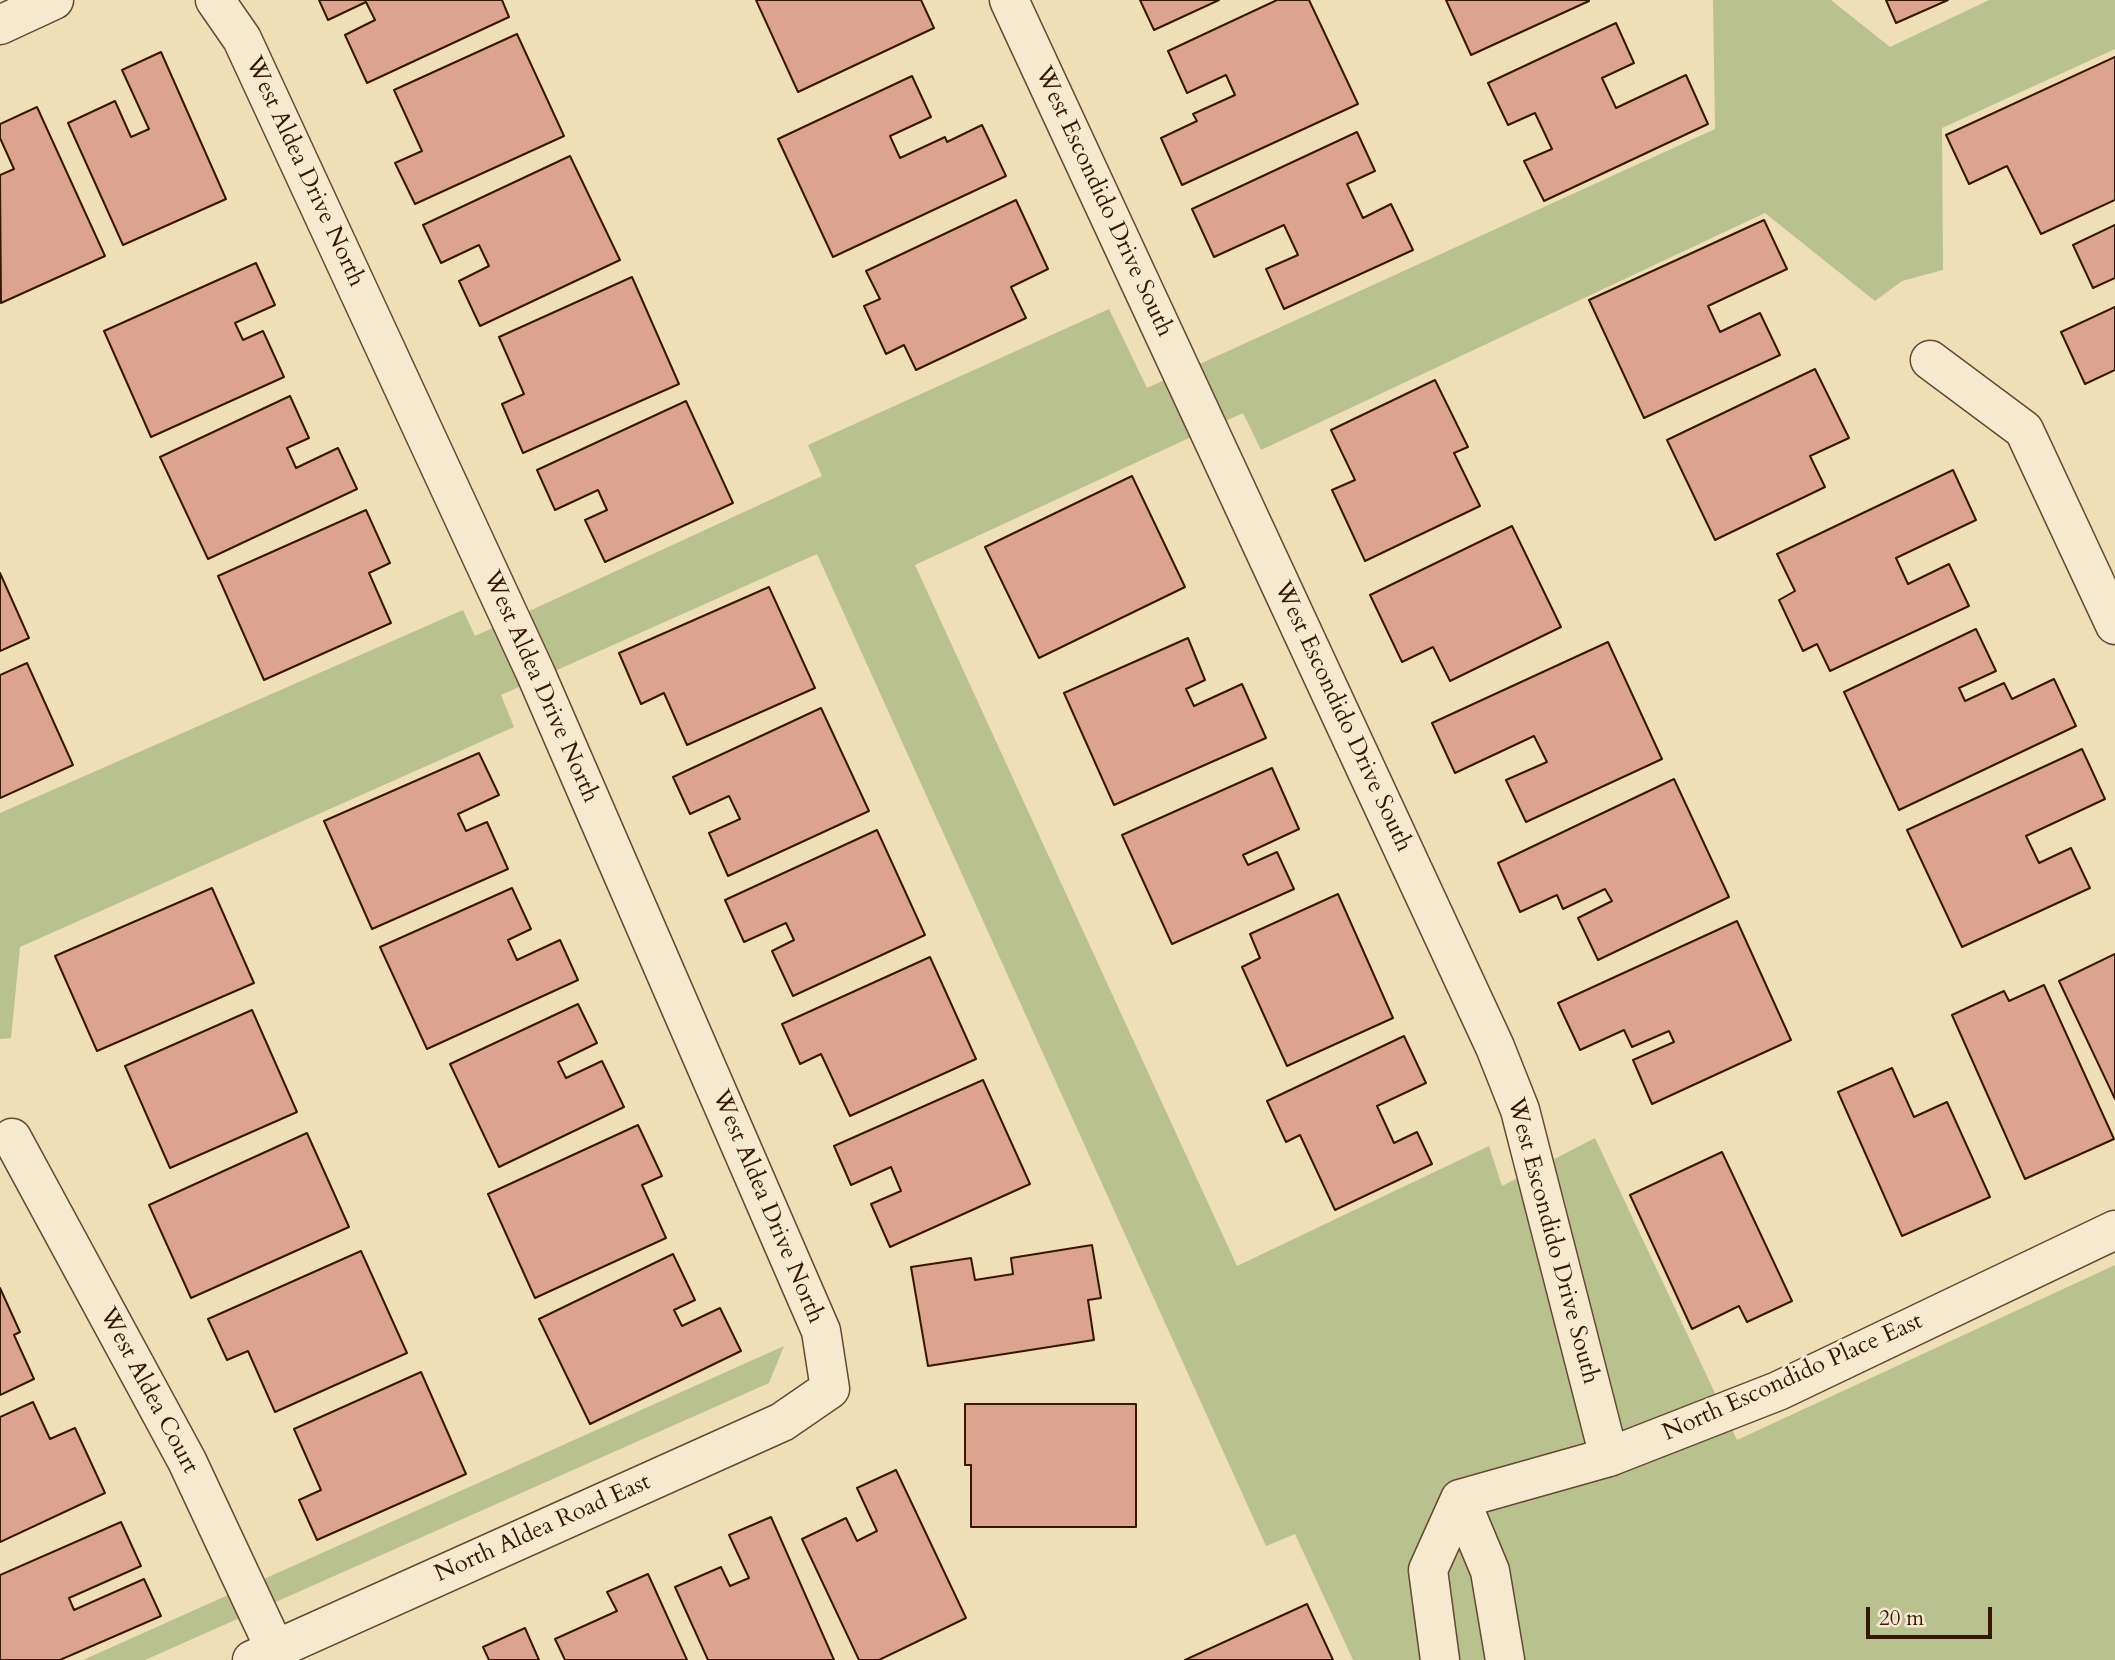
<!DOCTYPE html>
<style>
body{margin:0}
#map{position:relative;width:2115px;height:1660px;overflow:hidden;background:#efdfb6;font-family:Cardo,serif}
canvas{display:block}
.scale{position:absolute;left:1866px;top:1607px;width:126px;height:32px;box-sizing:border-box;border:4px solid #361702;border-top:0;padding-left:9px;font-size:21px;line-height:24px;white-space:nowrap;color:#361702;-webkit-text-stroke:5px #f5ead0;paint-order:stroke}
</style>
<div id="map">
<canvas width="2115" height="1660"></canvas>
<div class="scale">20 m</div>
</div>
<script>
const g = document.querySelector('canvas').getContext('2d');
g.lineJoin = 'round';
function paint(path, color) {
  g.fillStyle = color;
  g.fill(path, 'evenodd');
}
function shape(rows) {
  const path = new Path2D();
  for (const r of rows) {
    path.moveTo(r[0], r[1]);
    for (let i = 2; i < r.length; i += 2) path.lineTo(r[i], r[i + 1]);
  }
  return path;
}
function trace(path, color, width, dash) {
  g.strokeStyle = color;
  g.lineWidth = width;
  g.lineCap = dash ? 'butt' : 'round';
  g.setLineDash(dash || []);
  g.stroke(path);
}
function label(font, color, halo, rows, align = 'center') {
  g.font = font + ' Cardo,serif';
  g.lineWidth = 6;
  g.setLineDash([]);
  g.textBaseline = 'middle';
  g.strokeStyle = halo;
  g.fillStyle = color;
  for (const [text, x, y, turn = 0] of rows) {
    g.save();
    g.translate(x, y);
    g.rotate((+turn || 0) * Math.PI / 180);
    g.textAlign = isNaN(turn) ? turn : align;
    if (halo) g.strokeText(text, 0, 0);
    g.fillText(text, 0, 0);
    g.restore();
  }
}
paint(shape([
 [1713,0,1831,0,1890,47,1989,0,2115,0,2115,49,1942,128,1943,270,1902,281,1875,301,1765,213,1261,450,1243,413,915,565,1237,1266,1489,1146,1502,1186,1595,1138,1737,1440,2115,1265,2115,1660,1353,1660,1295,1534,1266,1546,817,554,501,695,514,727,20,947,11,1038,0,1039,0,813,463,610,475,636,822,476,808,445,1109,309,1147,388,1715,129],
 [784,1346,769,1383,145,1660,83,1660]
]), '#b9c28e');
const building = shape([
 [319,0,502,0,509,17,367,83,345,35,375,20,366,2,328,20,319,0],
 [756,0,921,0,934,28,798,92,756,0],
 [1140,0,1219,0,1154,30,1140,0],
 [1277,0,1309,0,1358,104,1182,185,1161,138,1197,121,1193,114,1235,95,1226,75,1187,93,1168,51,1277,0],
 [1446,0,1589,0,1589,1,1471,55,1446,0],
 [1886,0,1948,0,1896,23,1886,0],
 [1616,23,1634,63,1602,78,1616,108,1686,75,1708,124,1544,201,1524,161,1552,149,1535,113,1508,125,1488,83,1616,23],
 [517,34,564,136,415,204,395,163,422,151,394,90,517,34],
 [161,52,226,199,123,245,68,123,115,101,131,137,149,129,122,70,161,52],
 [2115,57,2115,200,2041,234,2007,166,1969,184,1946,135,2115,57],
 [912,76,931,117,890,136,900,158,945,137,947,142,982,125,1006,176,833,257,778,139,912,76],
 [37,107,105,256,1,303,0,175,14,169,0,138,0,124,37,107],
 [1357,132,1375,171,1347,184,1363,218,1391,204,1413,250,1284,309,1266,269,1298,255,1284,225,1214,257,1192,209,1357,132],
 [570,156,620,260,480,326,459,281,489,266,479,245,441,263,423,225,570,156],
 [1016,200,1048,269,1011,287,1026,318,916,370,904,345,886,354,864,306,880,299,866,271,1016,200],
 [1764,220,1787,269,1708,306,1720,332,1760,313,1780,355,1644,418,1589,300,1764,220],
 [2115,225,2115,278,2093,288,2073,245,2115,225],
 [256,263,275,305,235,323,243,340,263,331,284,377,151,437,104,331,256,263],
 [632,277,679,384,523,453,502,404,524,394,499,337,632,277],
 [2115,307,2115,370,2085,384,2061,332,2115,307],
 [1815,369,1849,438,1810,456,1825,487,1715,540,1667,440,1815,369],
 [1435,380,1468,447,1454,453,1480,506,1365,561,1332,490,1355,480,1331,430,1435,380],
 [290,396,309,438,287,448,296,468,338,448,357,489,208,559,160,457,290,396],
 [686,401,733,503,605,562,585,520,607,510,598,490,555,510,537,470,686,401],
 [1953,470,1976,520,1896,558,1908,584,1949,564,1969,606,1830,671,1817,644,1803,651,1779,600,1795,591,1777,554,1953,470],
 [1132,476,1185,587,1039,658,985,547,1132,476],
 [366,510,390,563,369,573,391,623,264,680,218,576,366,510],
 [1512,526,1561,627,1450,681,1433,647,1402,662,1370,595,1512,526],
 [0,573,29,638,0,651,0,573],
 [769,587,815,688,687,745,664,693,641,704,619,653,769,587],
 [1976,629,1996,671,1959,688,1965,701,2004,683,2012,699,2054,679,2076,726,1899,810,1844,692,1976,629],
 [1188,638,1205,680,1186,689,1194,706,1242,684,1266,738,1114,805,1064,693,1188,638],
 [1608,642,1662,759,1526,822,1506,780,1547,762,1534,736,1455,773,1432,723,1608,642],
 [27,663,73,765,0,798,0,675,27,663],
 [821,708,869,811,728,876,709,833,740,819,729,796,690,814,673,777,821,708],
 [2082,749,2105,799,2026,836,2039,863,2071,848,2090,888,1962,947,1907,830,2082,749],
 [479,753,499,795,458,814,466,831,487,822,508,869,372,929,324,821,479,753],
 [1272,768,1299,829,1243,855,1248,865,1277,852,1294,889,1172,944,1122,835,1272,768],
 [1674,779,1729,897,1598,960,1578,918,1612,901,1605,889,1563,909,1557,895,1520,912,1498,863,1674,779],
 [877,830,925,935,793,996,772,951,794,940,786,923,744,942,725,900,877,830],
 [212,888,254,983,97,1051,55,956,212,888],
 [512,888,531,929,508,940,517,960,560,940,578,980,427,1049,380,947,512,888],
 [1338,894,1393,1018,1287,1066,1242,967,1260,958,1250,934,1338,894],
 [1737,921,1791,1040,1652,1104,1633,1060,1674,1042,1669,1031,1632,1047,1624,1030,1580,1050,1558,1003,1737,921],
 [2115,954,2115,1099,2059,981,2115,954],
 [930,957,976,1059,850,1116,821,1054,800,1064,782,1024,930,957],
 [2044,985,2114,1139,2025,1179,1952,1015,2004,991,2009,1001,2044,985],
 [578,1004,597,1043,558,1062,566,1078,602,1061,624,1107,499,1167,450,1064,578,1004],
 [252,1010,297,1112,170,1168,125,1066,252,1010],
 [1404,1036,1426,1083,1377,1106,1394,1143,1417,1132,1432,1164,1335,1210,1300,1135,1286,1142,1267,1101,1404,1036],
 [1892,1068,1914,1117,1947,1102,1990,1197,1902,1236,1838,1092,1892,1068],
 [983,1080,1030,1184,890,1247,871,1204,901,1191,891,1167,851,1185,834,1146,983,1080],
 [638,1125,662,1176,642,1185,666,1238,535,1298,488,1194,638,1125],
 [307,1133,349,1227,191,1298,149,1205,307,1133],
 [1722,1152,1792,1301,1747,1322,1739,1306,1692,1329,1630,1195,1722,1152],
 [1092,1245,1101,1298,1088,1300,1094,1340,928,1366,911,1267,971,1258,975,1280,1013,1274,1011,1258,1092,1245],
 [361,1251,407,1353,275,1412,248,1351,227,1360,208,1319,361,1251],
 [673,1254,695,1300,674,1310,682,1326,720,1308,741,1351,590,1424,539,1319,673,1254],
 [0,1288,20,1332,14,1335,34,1379,0,1395,0,1288],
 [421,1372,466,1474,317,1540,299,1500,321,1490,294,1429,421,1372],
 [33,1402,50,1439,75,1428,105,1493,0,1542,0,1417,33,1402],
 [965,1404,1136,1404,1136,1527,971,1527,971,1465,965,1465,965,1404],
 [896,1470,966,1618,879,1660,859,1660,802,1539,846,1518,857,1541,877,1531,857,1488,896,1470],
 [771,1517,834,1660,708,1660,675,1587,721,1567,730,1586,749,1578,729,1535,771,1517],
 [121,1522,141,1566,69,1598,74,1610,144,1579,161,1616,60,1660,0,1660,0,1575,121,1522],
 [648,1574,687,1660,565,1660,555,1639,617,1611,607,1592,648,1574],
 [1307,1604,1333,1660,1185,1660,1307,1604],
 [525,1628,539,1660,489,1660,483,1647,525,1628]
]);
paint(building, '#dca38f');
trace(building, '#361702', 2);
const minor = shape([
 [215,0,242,39,535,672,821,1331,830,1389,782,1422,252,1660],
 [1009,0,1495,1047,1520,1110,1609,1457],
 [0,25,54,0],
 [1930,360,2024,430,2115,625],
 [12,1138,187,1461,275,1649],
 [1460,1499,1609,1457,1778,1391,2115,1230],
 [1460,1499,1490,1571,1505,1660],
 [1440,1660,1428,1570,1460,1499]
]);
trace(minor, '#64492f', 41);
trace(minor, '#f5ead0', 38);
label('24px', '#361702', '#f5ead0', [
 ["West Aldea Drive North",304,172,65],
 ["West Escondido Drive South",1103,202,65],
 ["West Aldea Drive North",540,687,66],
 ["West Escondido Drive South",1342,717,65],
 ["West Aldea Drive North",767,1207,67],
 ["West Escondido Drive South",1552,1241,75],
 ["North Escondido Place East",1793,1378,-24],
 ["West Aldea Court",148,1391,62],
 ["North Aldea Road East",543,1529,-24]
]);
</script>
